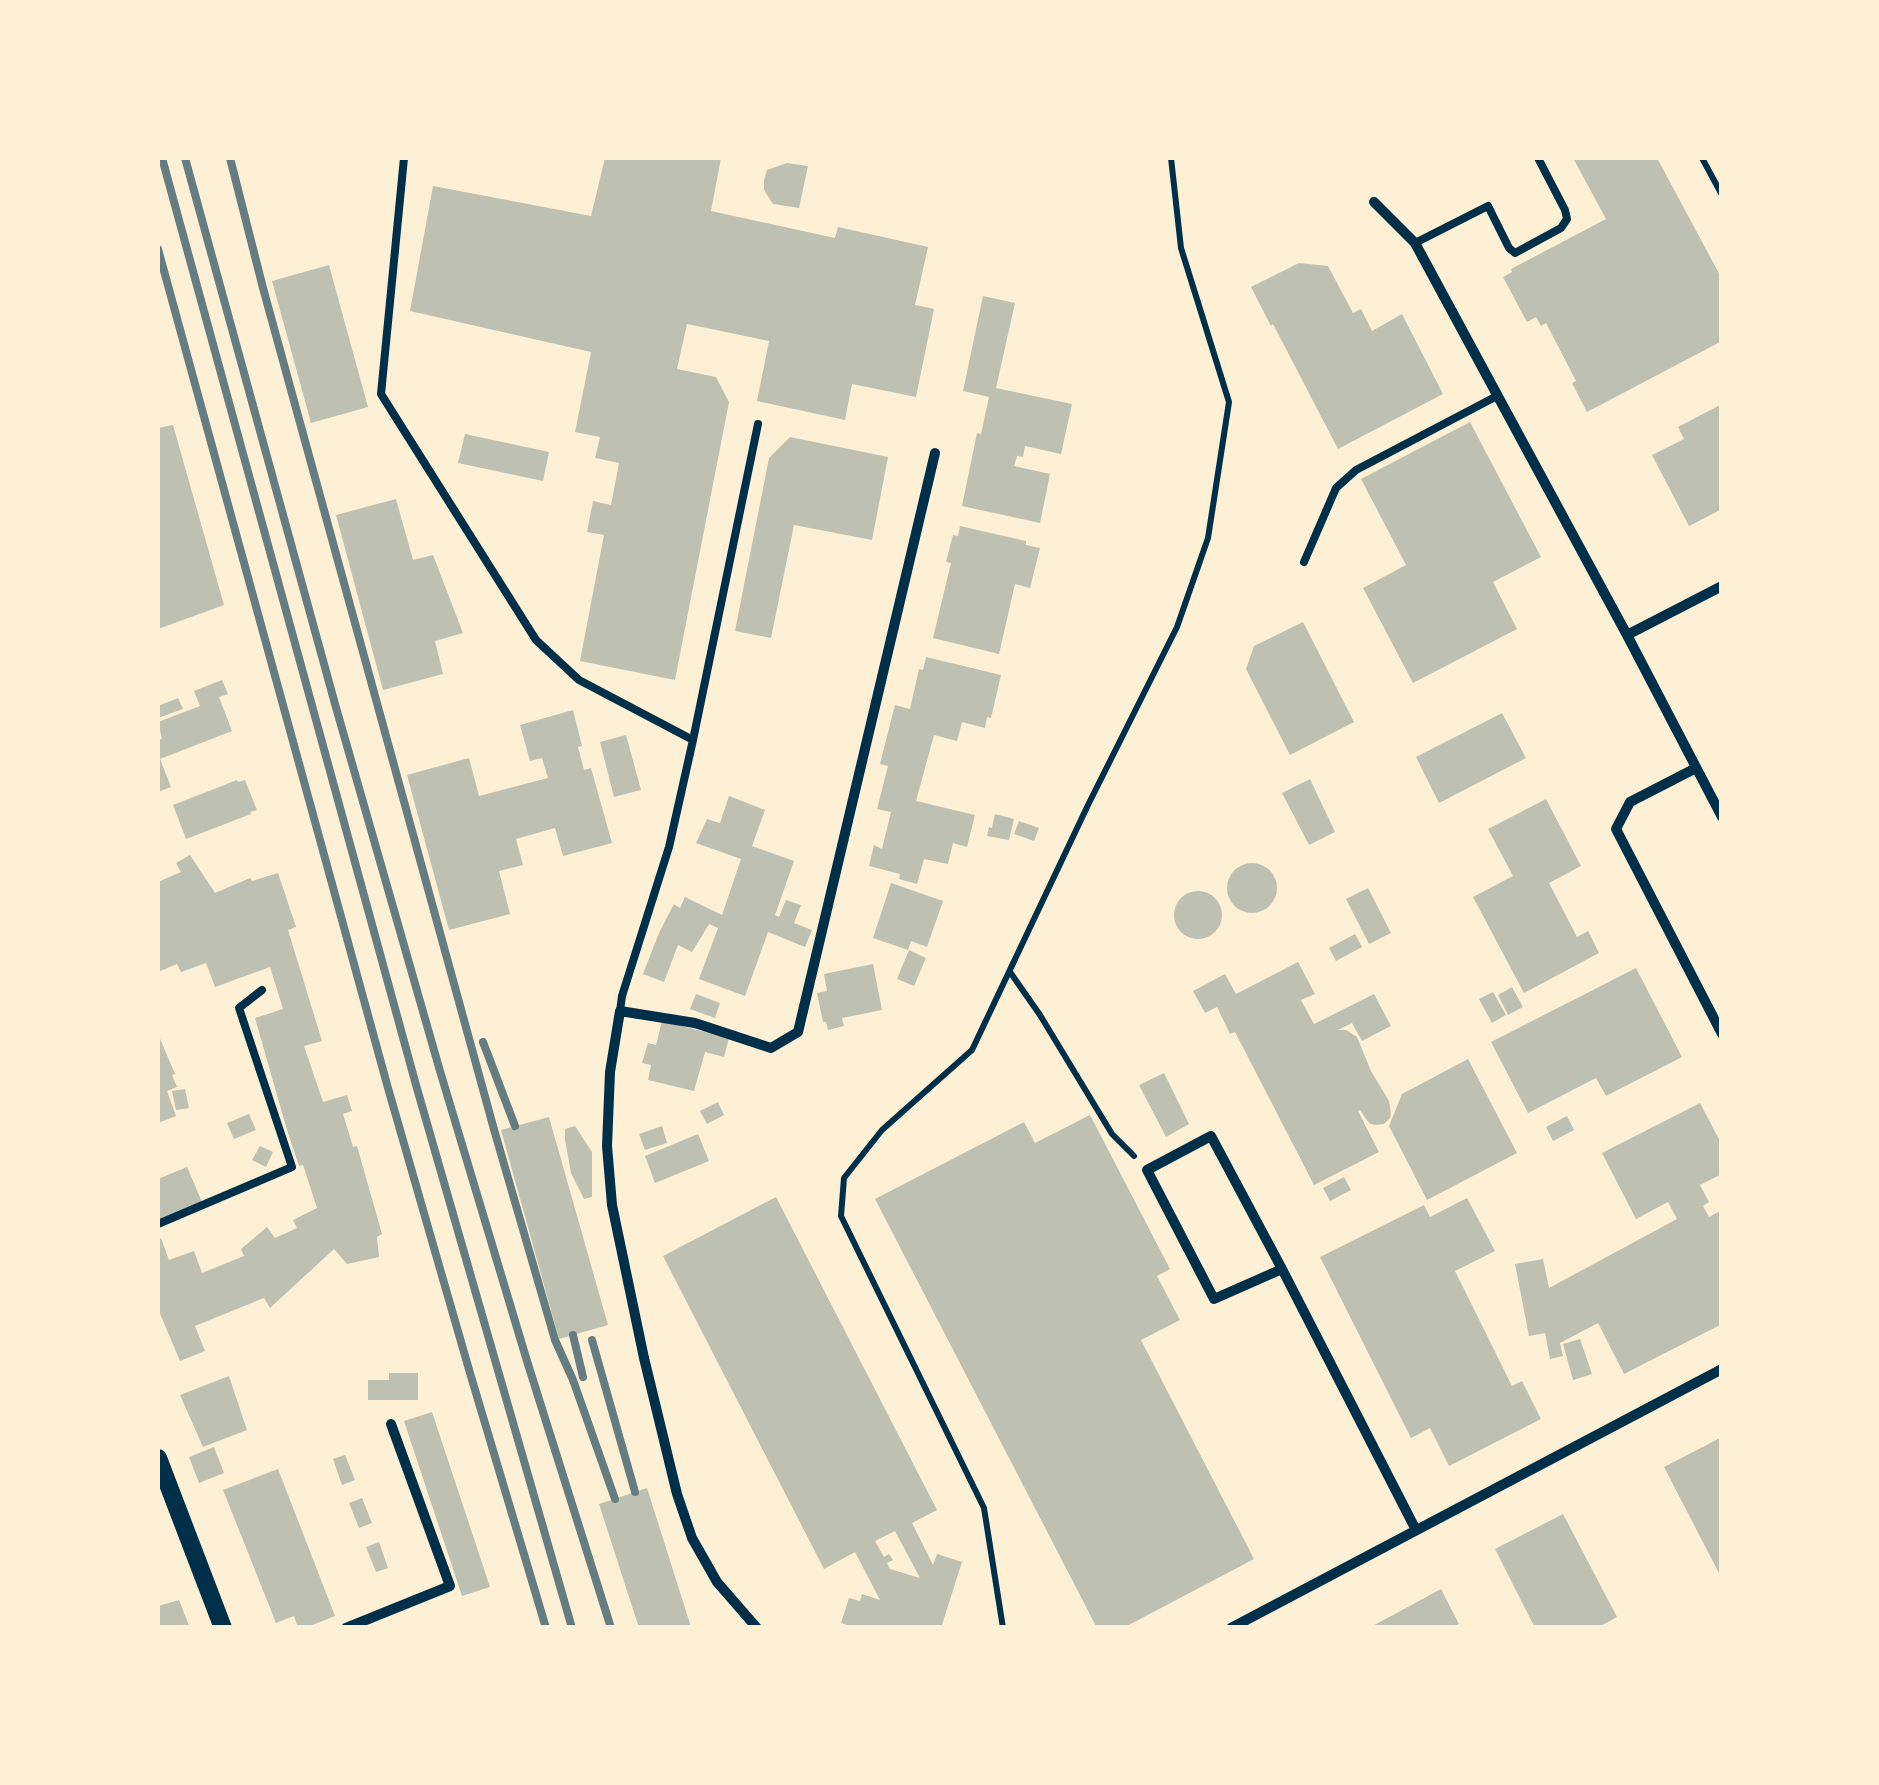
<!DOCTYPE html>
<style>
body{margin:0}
#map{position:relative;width:1879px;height:1785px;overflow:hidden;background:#fdf0d5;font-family:"PT Sans",sans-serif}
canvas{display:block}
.frame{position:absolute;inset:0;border:160px solid #fdf0d5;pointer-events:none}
</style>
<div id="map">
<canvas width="1879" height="1785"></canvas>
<div class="frame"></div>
</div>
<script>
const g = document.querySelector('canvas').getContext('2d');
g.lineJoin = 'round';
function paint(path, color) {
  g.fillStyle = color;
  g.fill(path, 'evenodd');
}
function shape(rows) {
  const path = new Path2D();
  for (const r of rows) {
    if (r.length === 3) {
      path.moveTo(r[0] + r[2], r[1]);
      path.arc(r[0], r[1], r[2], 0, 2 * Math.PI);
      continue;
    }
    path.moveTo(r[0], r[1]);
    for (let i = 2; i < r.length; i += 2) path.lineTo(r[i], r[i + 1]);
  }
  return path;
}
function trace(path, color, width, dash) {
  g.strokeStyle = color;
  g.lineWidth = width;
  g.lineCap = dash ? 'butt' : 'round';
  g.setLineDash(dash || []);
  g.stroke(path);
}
paint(shape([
 [605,158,721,158,711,211,835,238,838,227,928,247,915,305,934,309,916,397,852,384,845,420,757,401,769,341,687,324,677,369,716,377,729,402,675,680,580,661,604,535,587,532,593,501,611,505,619,463,595,458,600,437,575,432,591,352,410,311,433,186,591,216],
 [1573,158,1657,158,1722,279,1722,341,1587,412,1572,383,1576,381,1546,323,1541,326,1536,317,1527,322,1503,277,1512,272,1511,269,1606,219],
 [787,163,808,166,799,208,773,204,764,190,764,180,767,170],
 [1299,263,1328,266,1353,313,1361,309,1372,331,1402,314,1443,394,1338,449,1273,324,1271,326,1251,287],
 [329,265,368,407,311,423,272,281],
 [983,296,1015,303,996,388,1072,404,1061,454,1025,446,1023,457,1017,456,1014,466,1050,474,1040,523,962,506,977,433,981,434,989,397,963,391],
 [1722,404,1722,509,1689,526,1652,455,1684,439,1678,427],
 [1470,422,1541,557,1493,582,1517,629,1413,683,1363,588,1406,565,1361,479],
 [173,425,224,605,158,629,158,428],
 [465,434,549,452,543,481,458,463],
 [790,437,888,457,872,540,794,525,771,638,735,631,769,458],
 [396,499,413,560,433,555,463,633,435,641,443,674,383,690,336,515],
 [960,526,1026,541,1026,545,1040,548,1030,588,1015,584,999,654,933,638,951,563,946,562,953,535,958,536],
 [1303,622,1354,722,1290,755,1246,669,1254,646],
 [926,657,1001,675,991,718,987,717,985,728,962,722,957,741,934,735,916,801,975,815,967,847,953,843,948,864,924,859,917,884,899,879,900,874,869,866,874,845,882,849,891,812,877,809,888,766,880,764,895,705,910,709,919,669,923,670],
 [222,680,228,694,219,697,232,731,160,759,171,787,158,792,158,740,162,739,158,722,200,706,194,691],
 [178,698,183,709,158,718,158,706],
 [573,710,582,746,578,747,584,770,591,768,612,843,563,856,555,828,516,839,523,865,499,871,510,914,449,930,407,775,469,758,479,796,548,778,542,758,530,761,520,725],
 [1502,713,1526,758,1439,803,1416,757],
 [626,735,641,790,614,797,600,742],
 [1310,779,1335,832,1309,845,1282,793],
 [237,780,238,782,245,780,257,810,250,812,251,814,186,839,173,805],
 [729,796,765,810,752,846,794,861,775,915,779,917,786,900,801,905,794,923,812,930,805,947,768,932,745,996,699,979,718,928,709,924,692,952,678,945,664,982,643,974,659,933,674,904,680,908,685,897,722,915,741,859,696,843,707,819,720,823],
 [1546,799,1581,866,1549,883,1577,937,1588,931,1599,953,1524,993,1473,897,1513,876,1488,829],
 [995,814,1014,819,1009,840,987,836,989,827,992,828],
 [1019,821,1039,828,1034,841,1014,834],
 [190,855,215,893,250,878,252,881,278,873,296,927,288,930,322,1041,304,1046,323,1102,347,1095,352,1111,343,1114,353,1147,357,1146,382,1234,377,1237,379,1257,347,1264,334,1249,270,1308,264,1298,195,1326,205,1351,180,1361,158,1309,158,1240,161,1238,169,1260,194,1251,202,1273,244,1256,241,1249,267,1227,275,1238,297,1228,293,1220,317,1208,303,1165,299,1166,287,1130,255,1018,283,1009,270,967,215,987,206,963,181,972,177,964,158,972,158,882,181,872,176,863],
 [1252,888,25],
 [891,883,943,901,927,947,911,941,908,950,873,938],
 [1368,888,1391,933,1369,944,1346,899],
 [1198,915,24],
 [1355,934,1362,947,1336,961,1329,948],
 [909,950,926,958,914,986,897,979],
 [1298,962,1315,994,1301,1000,1314,1024,1374,994,1391,1026,1362,1041,1352,1023,1338,1030,1346,1030,1357,1037,1371,1071,1389,1101,1391,1113,1390,1118,1384,1124,1375,1125,1369,1123,1360,1110,1358,1111,1379,1152,1314,1185,1235,1032,1230,1034,1217,1007,1205,1013,1193,991,1225,974,1236,994],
 [873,964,882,1010,842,1018,844,1026,828,1030,826,1022,823,1022,817,993,827,991,824,974],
 [1636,968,1682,1057,1606,1096,1596,1078,1528,1113,1491,1042],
 [1512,987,1523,1007,1508,1015,1498,995],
 [1493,992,1506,1015,1492,1023,1479,999],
 [696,994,720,1003,715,1018,690,1009],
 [662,1021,729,1038,724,1057,705,1052,694,1091,648,1080,651,1065,642,1063,648,1043,656,1045],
 [158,1034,175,1074,172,1075,177,1087,167,1091,176,1116,158,1123],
 [1468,1059,1517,1153,1427,1200,1389,1126,1402,1094],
 [1164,1073,1189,1124,1166,1137,1139,1085],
 [185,1089,189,1108,176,1110,172,1091],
 [718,1102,724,1115,707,1124,700,1111],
 [1700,1103,1722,1145,1722,1174,1700,1185,1709,1202,1703,1206,1709,1217,1722,1210,1722,1324,1624,1374,1598,1323,1560,1343,1563,1356,1550,1359,1545,1333,1529,1336,1515,1264,1543,1259,1549,1288,1677,1219,1668,1202,1636,1219,1602,1153],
 [249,1114,256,1130,234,1139,227,1123],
 [1090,1115,1170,1269,1157,1276,1180,1320,1141,1340,1254,1559,1123,1628,1097,1628,875,1199,1024,1122,1035,1143],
 [1567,1116,1574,1130,1553,1141,1546,1127],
 [549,1117,608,1325,559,1339,501,1130],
 [575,1126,592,1152,592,1197,584,1199,571,1173,565,1140,565,1129],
 [662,1126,667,1143,645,1150,639,1134],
 [698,1134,709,1161,655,1183,645,1156],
 [260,1146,273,1152,266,1167,252,1160],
 [187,1167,202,1202,158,1220,158,1179],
 [1344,1177,1351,1190,1330,1201,1323,1188],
 [776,1197,937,1510,912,1523,933,1565,937,1554,962,1562,941,1628,857,1628,841,1623,849,1598,860,1601,862,1594,880,1600,855,1552,824,1569,663,1256],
 [895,1531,920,1578,890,1569,887,1563,893,1560,889,1554,884,1557,875,1541],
 [1467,1198,1495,1251,1455,1271,1512,1386,1522,1381,1541,1419,1449,1466,1430,1428,1411,1438,1320,1257,1424,1205,1430,1217],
 [1580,1339,1592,1374,1573,1380,1563,1344],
 [389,1373,418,1373,418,1400,368,1400,368,1380,389,1380],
 [229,1376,247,1430,203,1447,180,1395],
 [432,1412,490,1587,462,1596,404,1421],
 [1722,1437,1722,1579,1664,1467],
 [214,1447,224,1473,199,1483,189,1457],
 [345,1455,355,1480,342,1485,333,1459],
 [278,1469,335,1616,305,1628,298,1628,294,1616,276,1623,223,1490],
 [647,1488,691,1627,639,1628,599,1504],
 [362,1498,372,1523,359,1528,349,1503],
 [1563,1514,1617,1617,1597,1628,1535,1628,1495,1549],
 [379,1542,388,1568,376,1572,366,1547],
 [1441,1589,1459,1624,1451,1628,1369,1628],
 [179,1600,190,1628,158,1628,158,1606]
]), '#bec0b2');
trace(shape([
 [1702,158,1722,195],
 [1010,972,1040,1015,1112,1134,1134,1156],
 [1003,1628,984,1508,841,1216,844,1178,882,1130,972,1050,1088,805,1177,627,1208,538,1229,402,1181,248,1171,158]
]), '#003049', 6);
trace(shape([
 [404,158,381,394,536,640,579,680,693,740,669,847,622,996,620,1011],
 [1415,243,1488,206,1509,248,1515,253,1561,228,1567,219,1565,210,1538,158],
 [1304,562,1336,488,1356,470,1497,396],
 [693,740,758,424],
 [158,1224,292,1167,239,1008,262,990]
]), '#003049', 8);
trace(shape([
 [1374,202,1415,243,1627,635,1722,817],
 [1627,635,1722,586],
 [1696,768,1630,802,1616,829,1722,1034],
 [1282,1269,1214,1299,1147,1170,1211,1136,1282,1269,1416,1530],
 [346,1628,450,1586,391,1424],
 [757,1628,717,1582,692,1538,677,1494,644,1358,612,1205,607,1146,610,1072,620,1011,695,1023,771,1048,798,1032,935,453],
 [1231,1628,1722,1369]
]), '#003049', 10);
trace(shape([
 [158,1458,223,1628]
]), '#003049', 18);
trace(shape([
 [162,158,416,1085,572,1628],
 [185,158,335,704,440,1071,527,1361,611,1628],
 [230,158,263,288,495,1133,555,1340,573,1380,615,1499],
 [158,249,388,1088,470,1373,546,1628],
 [483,1042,515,1126],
 [573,1335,583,1377],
 [592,1340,635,1492]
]), '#657d81', 8);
</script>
